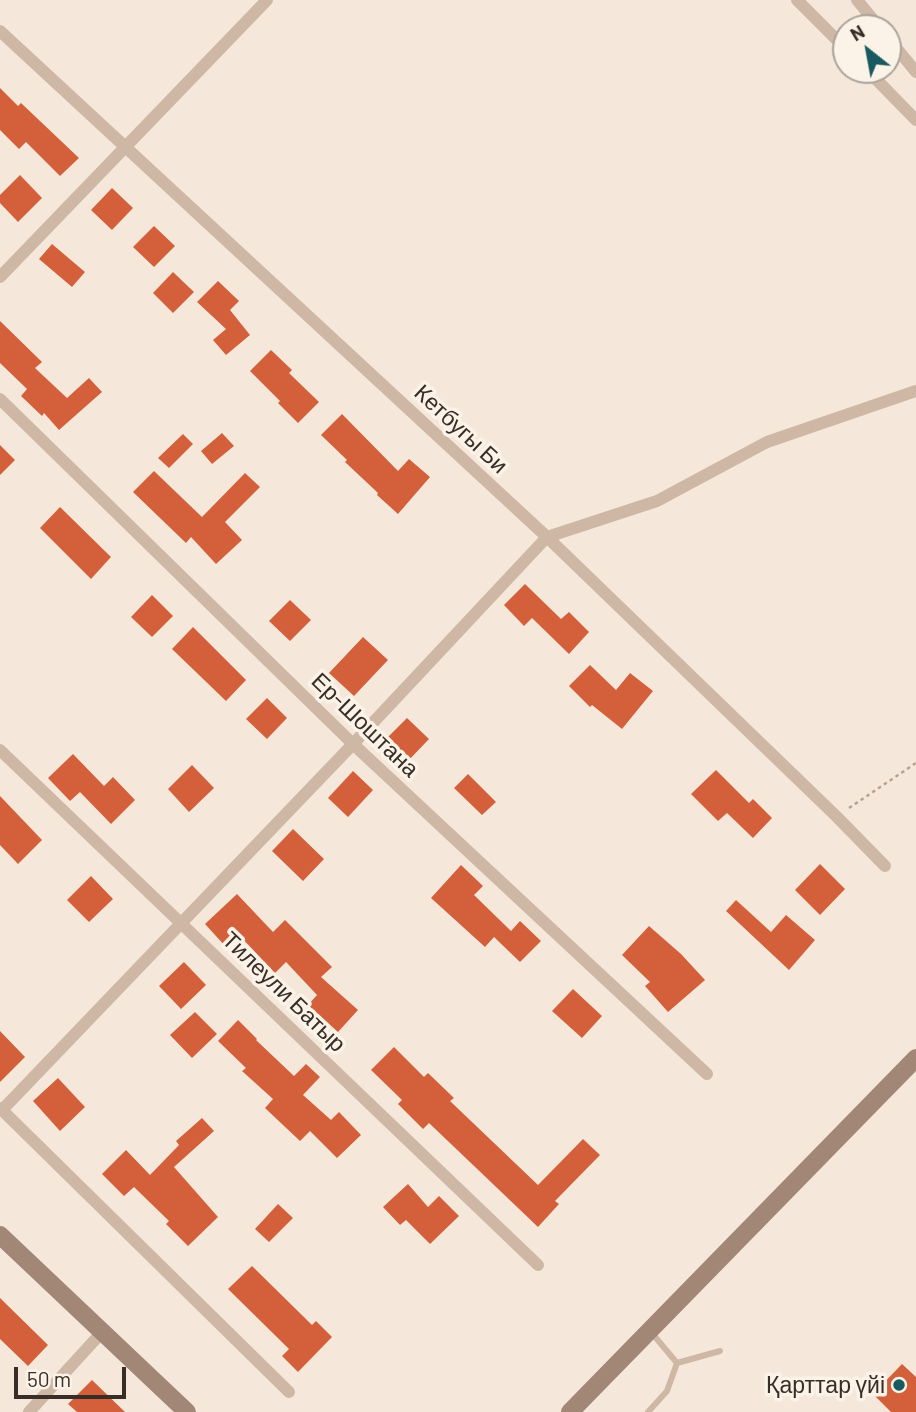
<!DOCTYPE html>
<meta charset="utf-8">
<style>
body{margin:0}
#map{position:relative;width:916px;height:1412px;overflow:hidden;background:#f5e8db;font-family:Barlow,sans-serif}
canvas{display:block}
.north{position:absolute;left:832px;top:14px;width:70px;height:70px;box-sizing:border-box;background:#fbf2e8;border:2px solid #ada39b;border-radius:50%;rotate:329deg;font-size:19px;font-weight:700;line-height:28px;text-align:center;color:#392d27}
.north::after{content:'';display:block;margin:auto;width:24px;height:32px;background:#185a5f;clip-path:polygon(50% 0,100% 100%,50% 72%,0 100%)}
.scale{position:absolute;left:14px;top:1367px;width:112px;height:32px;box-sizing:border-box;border:4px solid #392d27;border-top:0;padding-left:9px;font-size:21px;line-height:24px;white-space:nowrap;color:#392d27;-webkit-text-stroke:5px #fbf2e8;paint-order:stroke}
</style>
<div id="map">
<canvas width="916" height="1412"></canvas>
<div class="north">N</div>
<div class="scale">50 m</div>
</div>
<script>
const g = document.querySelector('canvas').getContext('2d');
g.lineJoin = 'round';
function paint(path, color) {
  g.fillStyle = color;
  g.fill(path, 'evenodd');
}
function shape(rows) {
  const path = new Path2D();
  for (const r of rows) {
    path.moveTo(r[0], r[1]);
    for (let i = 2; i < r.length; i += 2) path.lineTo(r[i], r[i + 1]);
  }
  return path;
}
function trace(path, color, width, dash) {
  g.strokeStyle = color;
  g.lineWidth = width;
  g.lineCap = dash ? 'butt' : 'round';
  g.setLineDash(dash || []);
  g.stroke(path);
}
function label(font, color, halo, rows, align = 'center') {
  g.font = font + ' Barlow,sans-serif';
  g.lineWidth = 7;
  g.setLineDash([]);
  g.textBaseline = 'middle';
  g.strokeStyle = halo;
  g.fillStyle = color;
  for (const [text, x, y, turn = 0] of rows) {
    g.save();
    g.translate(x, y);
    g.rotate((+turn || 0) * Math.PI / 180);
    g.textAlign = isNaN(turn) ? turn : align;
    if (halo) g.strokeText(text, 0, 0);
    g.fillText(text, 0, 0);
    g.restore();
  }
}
paint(shape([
 [0,88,18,106,21,103,79,158,60,176,26,142,19,149,0,130],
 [20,175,42,198,18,222,0,203,0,195],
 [112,188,133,208,112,230,91,210],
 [154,226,175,246,154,267,133,247],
 [52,244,85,272,72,287,39,259],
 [173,272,194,292,173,313,153,293],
 [218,281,239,301,230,310,250,335,226,355,213,340,226,329,197,302],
 [0,321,42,362,35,368,67,398,89,378,102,392,59,430,44,413,42,416,21,396,27,389,0,363],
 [271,350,292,370,289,373,319,402,298,423,278,403,280,401,250,371],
 [342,414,398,471,409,459,430,477,398,514,377,495,378,493,345,462,347,460,321,435],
 [222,433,234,446,212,464,201,451],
 [183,434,193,444,169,468,158,458],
 [0,445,15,460,0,475],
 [154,471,202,517,245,473,260,487,225,522,242,540,216,564,191,537,186,543,133,492],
 [60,507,111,557,91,579,40,528],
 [525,584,561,619,569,612,589,632,569,654,532,618,524,626,504,605],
 [152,595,173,616,152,637,131,617],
 [290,600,311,620,290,641,269,621],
 [193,627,246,680,226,701,172,649],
 [363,637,388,660,354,696,329,673],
 [590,665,616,690,630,673,653,691,622,729,592,705,590,707,569,686],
 [267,698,287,718,267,739,246,719],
 [407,718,429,739,407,762,385,740],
 [73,754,104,786,113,777,135,800,111,824,80,792,70,801,48,778],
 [192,765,214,788,189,812,168,789],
 [716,770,749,803,753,799,772,818,753,838,727,813,718,821,691,794],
 [353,771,373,790,348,817,328,798],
 [468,774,496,802,482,815,454,788],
 [0,796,42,840,18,864,0,845],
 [293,829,324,859,303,881,272,851],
 [820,864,845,889,820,915,795,890],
 [461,865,483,886,474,895,511,931,520,921,541,941,520,962,494,937,485,947,431,898],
 [91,876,113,899,89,922,67,900],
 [237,894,273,932,285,920,332,967,321,977,358,1010,338,1032,308,1005,317,995,286,962,275,973,239,935,226,947,205,924],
 [736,900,771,932,786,915,815,940,789,970,726,911],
 [649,926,681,954,705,980,668,1012,645,986,650,982,622,955],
 [184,962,206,985,181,1009,159,986],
 [573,989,602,1016,582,1038,552,1011],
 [195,1012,217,1034,192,1058,170,1035],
 [238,1020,257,1039,256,1040,294,1076,306,1064,320,1077,303,1095,331,1120,339,1112,361,1135,337,1158,310,1131,300,1141,265,1108,273,1099,242,1071,246,1068,218,1041],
 [0,1031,25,1057,0,1082],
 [394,1047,424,1077,428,1073,454,1098,450,1101,538,1185,583,1139,600,1155,555,1201,559,1204,538,1227,429,1123,423,1129,398,1104,402,1100,371,1070],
 [58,1078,85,1107,60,1131,33,1101],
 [202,1118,214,1131,174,1167,218,1217,188,1246,166,1224,169,1221,134,1187,124,1196,102,1174,126,1150,150,1175,179,1145,176,1141],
 [408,1184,428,1207,439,1196,459,1216,430,1244,406,1220,400,1225,383,1207],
 [278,1204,293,1218,269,1242,255,1229],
 [252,1266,312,1325,316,1321,332,1337,298,1372,282,1356,289,1349,228,1289],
 [0,1298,48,1345,28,1366,0,1339],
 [902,1364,916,1377,916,1412,891,1412,873,1394],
 [92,1380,125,1412,77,1412,68,1404]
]), '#d3603a');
trace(shape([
 [849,808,916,763]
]), '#baa28f', 2.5, [3.5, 3.5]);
trace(shape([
 [677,1363,720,1351],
 [648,1412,667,1391,677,1363,651,1332]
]), '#ceb8a5', 6);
trace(shape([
 [797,0,846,49],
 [857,0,880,28],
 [0,31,547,537,836,816,885,866],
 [888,38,916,72],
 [867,70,916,120],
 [0,277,267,0],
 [0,399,353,744,707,1074],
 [0,750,538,1265],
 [0,1108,289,1392],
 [2,1110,353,744,547,537,657,501,767,442,916,391],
 [29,1412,102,1332]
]), '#ceb8a5', 12);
trace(shape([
 [0,1235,187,1412],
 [570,1412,916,1058]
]), '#a28676', 18);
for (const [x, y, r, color] of [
 [899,1385,7,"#185a5f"]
]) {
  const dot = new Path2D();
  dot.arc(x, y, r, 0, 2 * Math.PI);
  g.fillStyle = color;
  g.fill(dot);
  trace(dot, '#fbf2e8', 2.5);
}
label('23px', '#392d27', '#fbf2e8', [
 ["Кетбугы Би",461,429,43],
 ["Ер-Шоштана",365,725,44],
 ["Тилеули Батыр",284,992,44]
]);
label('23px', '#392d27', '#fbf2e8', [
 ["Қарттар үйі",885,1385]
], 'right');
</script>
